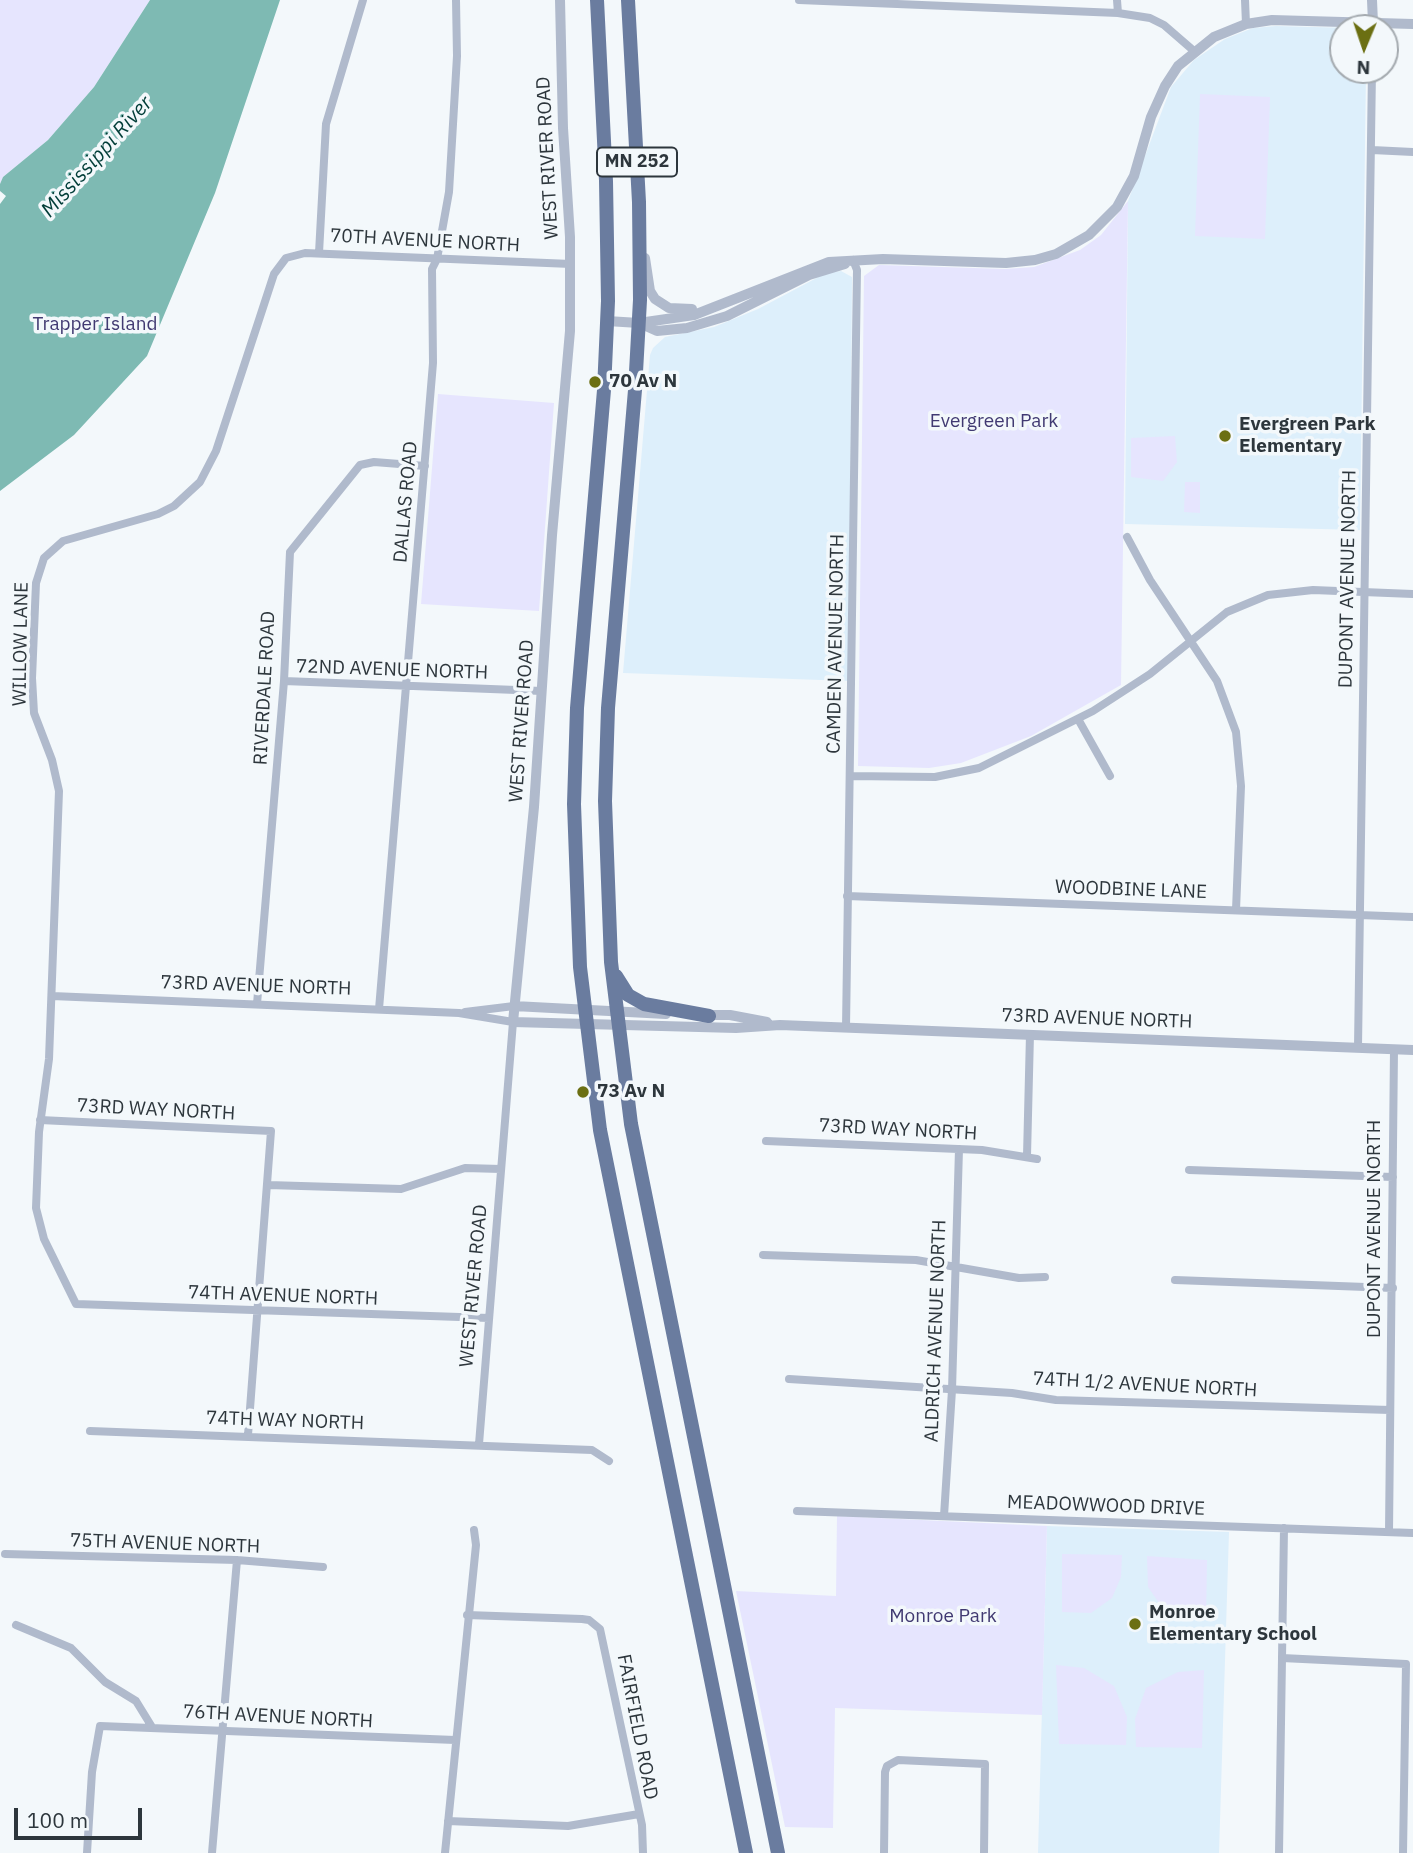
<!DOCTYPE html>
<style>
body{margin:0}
#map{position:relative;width:1413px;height:1853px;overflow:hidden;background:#f3f8fb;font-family:"IBM Plex Sans",sans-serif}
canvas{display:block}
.north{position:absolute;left:1329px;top:14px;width:70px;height:70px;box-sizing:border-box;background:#f3f8fb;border:2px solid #a4aaaf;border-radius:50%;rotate:182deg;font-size:19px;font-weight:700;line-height:28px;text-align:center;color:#2d363c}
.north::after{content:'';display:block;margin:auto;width:24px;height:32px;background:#6b6f12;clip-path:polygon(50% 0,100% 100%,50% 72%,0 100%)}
.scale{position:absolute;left:14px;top:1808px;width:128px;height:32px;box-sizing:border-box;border:4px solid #2d363c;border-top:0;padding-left:9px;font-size:21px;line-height:24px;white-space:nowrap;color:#2d363c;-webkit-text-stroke:5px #f3f8fb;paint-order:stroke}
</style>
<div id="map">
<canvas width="1413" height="1853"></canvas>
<div class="north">N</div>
<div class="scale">100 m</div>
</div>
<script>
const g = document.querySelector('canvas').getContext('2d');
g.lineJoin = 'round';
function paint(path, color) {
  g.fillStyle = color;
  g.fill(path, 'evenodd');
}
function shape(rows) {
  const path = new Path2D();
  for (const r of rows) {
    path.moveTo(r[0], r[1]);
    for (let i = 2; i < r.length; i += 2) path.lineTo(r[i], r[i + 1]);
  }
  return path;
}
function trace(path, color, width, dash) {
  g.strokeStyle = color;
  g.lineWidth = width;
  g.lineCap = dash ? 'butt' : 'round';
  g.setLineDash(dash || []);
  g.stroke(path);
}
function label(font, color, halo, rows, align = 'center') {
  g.font = font + ' "IBM Plex Sans",sans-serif';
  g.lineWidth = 7;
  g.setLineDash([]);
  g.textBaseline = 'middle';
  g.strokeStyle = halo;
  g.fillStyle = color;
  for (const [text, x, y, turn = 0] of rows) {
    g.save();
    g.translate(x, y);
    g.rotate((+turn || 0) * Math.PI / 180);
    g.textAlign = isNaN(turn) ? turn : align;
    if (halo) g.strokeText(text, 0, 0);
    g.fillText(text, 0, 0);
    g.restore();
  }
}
paint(shape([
 [1276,26,1352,28,1343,28,1343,70,1366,70,1360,530,1125,524,1128,201,1171,87,1194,60,1225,39,1253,28],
 [841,271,852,277,849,681,623,673,650,355,653,348,665,337,714,327,758,309,826,273],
 [1047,1526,1229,1532,1219,1853,1038,1853]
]), '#ddeffb');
paint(shape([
 [0,0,150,0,94,87,48,140,3,177,0,184],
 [1200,94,1270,97,1265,239,1195,236],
 [1128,201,1121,685,1031,736,961,763,929,768,858,766,864,276,879,265,1005,269,1034,267,1080,250,1101,235],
 [438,394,554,403,539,611,421,604],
 [1175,436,1177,462,1163,481,1131,477,1131,438],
 [1185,482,1200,482,1200,513,1184,512],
 [837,1516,1047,1526,1042,1715,835,1708,833,1828,785,1827,736,1591,836,1596],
 [1062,1554,1122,1555,1121,1577,1112,1598,1091,1613,1062,1612],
 [1147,1556,1207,1560,1206,1620,1166,1613,1148,1587],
 [1056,1665,1084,1668,1114,1686,1127,1717,1126,1745,1059,1744],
 [1204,1670,1202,1748,1136,1747,1135,1719,1146,1688,1178,1672]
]), '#e6e5fe');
paint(shape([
 [150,0,280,0,215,193,147,356,74,435,0,491,0,204,6,196,0,191,0,184,3,177,48,140,94,87]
]), '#7ebab3');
trace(shape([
 [799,0,1118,13,1150,18,1164,25,1194,51],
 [1117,0,1118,13],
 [1245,0,1246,24],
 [1372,150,1413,152],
 [319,253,326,124,363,0],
 [1127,537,1150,580,1217,681,1236,732,1241,786,1236,910],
 [284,681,542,691],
 [1078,719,1110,776],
 [850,776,935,777,979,768,1093,711,1150,674,1227,612,1268,595,1313,590,1413,594],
 [847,896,1413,917],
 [52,996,459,1013,513,1022,479,1444],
 [257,1004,284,681,290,552,360,465,374,462,425,466],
 [379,1009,433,363,432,269,437,259,449,192,457,56,456,0],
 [465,1012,514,1006],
 [846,1028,857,270,853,260],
 [1358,1047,1372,70],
 [40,1120,271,1131,248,1435],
 [766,1141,982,1150,1037,1159],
 [1027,1156,1030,1034],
 [1189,1170,1393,1177],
 [268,1185,401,1189,465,1168,501,1169],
 [763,1255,916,1260,1019,1278,1045,1277],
 [1175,1280,1393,1288],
 [489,1318,76,1304,44,1239,36,1208,39,1132,49,1059,59,791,52,760,34,713,32,678,36,583,44,558,63,541,158,514,174,506,200,482,216,451,274,274,286,258,305,253,571,264],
 [789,1379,1012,1393,1056,1400,1390,1410],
 [90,1431,592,1450,609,1461],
 [797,1511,1413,1533],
 [944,1516,952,1390,959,1149],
 [1389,1532,1394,1049],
 [5,1554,237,1560,323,1567],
 [467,1615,582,1619,589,1620,600,1629,642,1825,643,1853],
 [16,1625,71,1648,105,1682,136,1701,152,1727],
 [1282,1658,1406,1664,1403,1853],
 [448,1821,568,1826,639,1814],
 [87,1853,92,1772,100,1726,455,1740],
 [212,1853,237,1560],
 [445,1853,476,1545,474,1530],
 [884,1853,885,1772,887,1766,898,1760,985,1764,984,1853],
 [1279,1853,1284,1528]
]), '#b0bacc', 8);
trace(shape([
 [560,0,563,128,570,237,570,331,552,535,534,807,513,1022,736,1028,780,1025,1413,1050],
 [1372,0,1373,23],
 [645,258,650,291,655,299,669,308,692,309],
 [607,321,639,323,694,315,829,262,883,259,1006,263,1035,260,1056,254,1089,235,1117,207,1134,176,1151,117,1165,86,1178,66,1214,37,1246,24,1272,20,1413,24],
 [639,323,657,331,687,328,727,316,809,275,845,264],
 [514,1006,666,1014],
 [703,1015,730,1015,767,1022]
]), '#b0bacc', 10);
trace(shape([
 [597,0,606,181,608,301,604,390,577,708,574,804,580,967,600,1130,746,1853],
 [628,0,639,202,640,300,635,390,608,708,605,801,611,962,631,1124,778,1853],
 [616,976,628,995,644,1004,709,1016]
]), '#6a7c9f', 14);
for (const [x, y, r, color] of [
 [595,382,7,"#6b6f12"],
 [1225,436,7,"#6b6f12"],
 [583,1092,7,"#6b6f12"],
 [1135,1624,7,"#6b6f12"]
]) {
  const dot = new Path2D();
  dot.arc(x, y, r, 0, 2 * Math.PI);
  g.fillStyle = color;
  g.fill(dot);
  trace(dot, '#f3f8fb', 2.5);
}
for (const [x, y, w] of [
 [637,162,80]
]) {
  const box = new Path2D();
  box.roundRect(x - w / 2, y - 14.5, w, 29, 5);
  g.fillStyle = '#f3f8fb';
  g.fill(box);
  trace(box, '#2d363c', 2);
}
label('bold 18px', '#2d363c', null, [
 ["MN 252",637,162]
]);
label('19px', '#2d363c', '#f3f8fb', [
 ["WEST RIVER ROAD",548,158,-93],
 ["70TH AVENUE NORTH",425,241,3],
 ["DALLAS ROAD",406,502,-85],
 ["DUPONT AVENUE NORTH",1348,579,-89],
 ["WILLOW LANE",21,644,-89],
 ["CAMDEN AVENUE NORTH",836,644,-89],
 ["72ND AVENUE NORTH",392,670,2],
 ["RIVERDALE ROAD",265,688,-87],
 ["WEST RIVER ROAD",522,721,-86],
 ["WOODBINE LANE",1131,890,2],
 ["73RD AVENUE NORTH",256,986,2],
 ["73RD AVENUE NORTH",1097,1019,2],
 ["73RD WAY NORTH",156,1110,3],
 ["73RD WAY NORTH",898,1130,3],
 ["DUPONT AVENUE NORTH",1375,1229,-90],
 ["WEST RIVER ROAD",474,1286,-85],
 ["74TH AVENUE NORTH",283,1296,2],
 ["ALDRICH AVENUE NORTH",936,1331,-88],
 ["74TH 1/2 AVENUE NORTH",1145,1385,3],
 ["74TH WAY NORTH",285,1421,2],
 ["MEADOWWOOD DRIVE",1106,1506,2],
 ["75TH AVENUE NORTH",165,1544,2],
 ["76TH AVENUE NORTH",278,1717,3],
 ["FAIRFIELD ROAD",637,1727,79]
]);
label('19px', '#413a72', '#f3f8fb', [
 ["Trapper Island",95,325],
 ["Evergreen Park",994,422],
 ["Monroe Park",943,1617]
]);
label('bold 19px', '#2d363c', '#f3f8fb', [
 ["70 Av N",609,382],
 ["Evergreen Park",1239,425],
 ["Elementary",1239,447],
 ["73 Av N",597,1092],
 ["Monroe",1149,1613],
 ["Elementary School",1149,1635]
], 'left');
label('italic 21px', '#013d38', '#f3f8fb', [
 ["Mississippi River",97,157,-48]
]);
</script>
